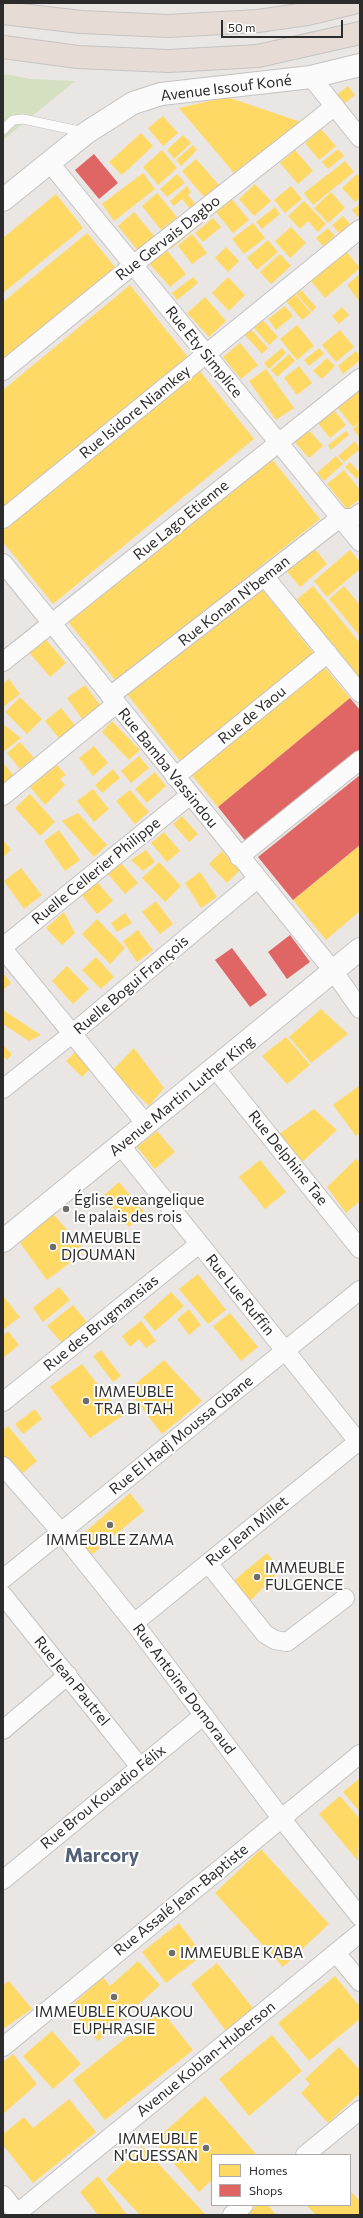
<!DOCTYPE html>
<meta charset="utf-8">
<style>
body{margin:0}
#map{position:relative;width:363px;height:2218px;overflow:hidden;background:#e9e6e3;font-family:Commissioner,sans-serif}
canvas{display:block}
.frame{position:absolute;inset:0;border:4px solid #2c2c2c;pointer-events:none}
.legend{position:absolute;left:211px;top:2154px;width:140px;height:52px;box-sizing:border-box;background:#fff;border:1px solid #ababab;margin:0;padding:5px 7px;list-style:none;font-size:12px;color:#2c2c2c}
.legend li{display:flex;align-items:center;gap:8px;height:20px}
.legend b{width:20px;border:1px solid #ababab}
.scale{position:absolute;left:221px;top:20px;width:122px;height:18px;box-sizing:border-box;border:2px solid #2c2c2c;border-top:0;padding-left:5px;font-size:12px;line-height:14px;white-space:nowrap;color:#2c2c2c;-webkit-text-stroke:3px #fff;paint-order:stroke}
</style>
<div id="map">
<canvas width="363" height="2218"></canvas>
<div class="frame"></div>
<ul class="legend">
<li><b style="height:11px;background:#ffd966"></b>Homes</li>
<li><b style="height:11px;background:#e06666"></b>Shops</li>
</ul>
<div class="scale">50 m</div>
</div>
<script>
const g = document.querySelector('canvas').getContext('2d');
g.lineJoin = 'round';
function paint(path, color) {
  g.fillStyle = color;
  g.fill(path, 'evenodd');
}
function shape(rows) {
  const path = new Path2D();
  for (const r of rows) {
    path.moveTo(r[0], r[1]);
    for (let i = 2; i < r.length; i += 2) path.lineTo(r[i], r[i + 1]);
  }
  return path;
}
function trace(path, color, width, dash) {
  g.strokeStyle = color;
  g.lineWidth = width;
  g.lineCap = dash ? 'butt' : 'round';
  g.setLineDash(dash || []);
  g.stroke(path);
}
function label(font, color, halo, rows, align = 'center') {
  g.font = font + ' Commissioner,sans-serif';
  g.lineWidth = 4;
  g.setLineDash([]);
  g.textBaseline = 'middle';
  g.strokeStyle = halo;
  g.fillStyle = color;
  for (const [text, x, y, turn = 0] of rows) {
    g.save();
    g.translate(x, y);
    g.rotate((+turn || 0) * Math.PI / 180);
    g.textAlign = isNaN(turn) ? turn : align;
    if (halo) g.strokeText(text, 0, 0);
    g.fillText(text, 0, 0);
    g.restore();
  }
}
paint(shape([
 [3,74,31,79,75,81,3,140]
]), '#d4e0c0');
paint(shape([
 [348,86,355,95,344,104,337,95],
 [227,97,301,122,234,173,179,108],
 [163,116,178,133,163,146,148,128],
 [321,129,336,146,319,160,305,143],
 [141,133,153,146,122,175,109,162],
 [183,135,191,143,174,159,167,150],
 [193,145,197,150,181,166,176,160],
 [338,149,344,156,328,169,322,162],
 [162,150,177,168,158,185,143,167],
 [295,150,313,171,298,184,280,163],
 [196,159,219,185,204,197,182,171],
 [345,161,354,172,313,205,304,193],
 [143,173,155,189,114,221,102,204],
 [177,174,185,183,167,197,160,189],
 [357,174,360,178,360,198,355,202,342,188],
 [255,184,271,201,254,216,239,199],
 [187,186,191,192,188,195,197,206,192,211,182,199,174,206,170,201],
 [291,186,302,199,285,213,274,200],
 [331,192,345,208,328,223,314,208],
 [157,193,177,217,161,230,142,206],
 [56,194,83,228,3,293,3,238],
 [230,197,249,220,233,233,214,210],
 [304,201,326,224,318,232,308,221,300,229,288,216],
 [360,204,360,215,358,217,352,210],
 [275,207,280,214,262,229,256,222],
 [134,212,156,238,139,252,118,226],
 [201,215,206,220,171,249,166,244],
 [343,216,350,224,339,233,332,225],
 [213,218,221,227,203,242,195,233],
 [253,223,265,238,244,254,232,239],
 [291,227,306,243,290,258,275,241],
 [328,228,335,236,323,246,316,238],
 [87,233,115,267,3,359,3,302],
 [192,234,207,253,192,264,178,246],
 [268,240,278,252,257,270,247,258],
 [226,247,239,261,228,272,215,258],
 [165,248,186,274,170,287,148,262],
 [346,251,360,268,325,298,311,281],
 [280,254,291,266,271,284,260,272],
 [360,274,360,302,347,285],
 [193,277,198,283,177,300,172,293],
 [228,277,245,295,229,311,212,293],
 [130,285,191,361,3,514,3,390],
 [301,290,316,307,312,312,296,294],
 [294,293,311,313,302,320,285,300],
 [205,297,226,321,209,337,187,313],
 [285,306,293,316,276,330,268,319],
 [342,307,349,315,339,324,332,316],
 [263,320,278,337,269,345,254,328],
 [297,325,314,346,297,360,280,339],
 [250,328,268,348,262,354,244,334],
 [340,330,354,347,336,362,322,345],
 [240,343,258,365,241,379,223,357],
 [282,348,286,353,269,369,264,363],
 [319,348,324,354,309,366,304,360],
 [356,351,360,356,360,360,343,374,338,366],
 [289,354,295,361,277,377,271,370],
 [327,358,335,366,322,379,313,371],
 [299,366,312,383,297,395,284,378],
 [266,369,294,408,276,420,249,381],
 [199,370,254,439,53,604,3,542,3,531],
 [359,391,360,422,353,427,338,408],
 [333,409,346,425,330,438,317,422],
 [360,423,360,438,353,429],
 [307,428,323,446,309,458,293,440],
 [346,431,349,435,331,450,328,445],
 [355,441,360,449,344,462,338,456],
 [267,453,320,519,116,681,65,618],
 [336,456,343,464,324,481,317,473],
 [350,462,360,473,357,479,345,467],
 [344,470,360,490,360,499,347,509,327,484],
 [311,544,327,564,300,587,283,567],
 [350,550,360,562,360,569,327,597,314,581],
 [258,584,315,655,181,762,126,693],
 [313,586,360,643,360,680,295,601],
 [344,586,360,605,360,636,329,599],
 [43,636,66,663,50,677,27,650],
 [322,664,350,698,218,807,190,773],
 [9,679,20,694,3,707,3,684],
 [85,685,103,709,85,723,67,698],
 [20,697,42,719,27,734,5,712],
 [61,708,79,730,63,743,45,721],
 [112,721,140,750,129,760,102,732],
 [3,724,21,738,3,752],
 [20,742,34,758,20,769,7,753],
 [94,746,108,763,93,776,79,758],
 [139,756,149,768,131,783,121,771],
 [3,763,16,778,3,790],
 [57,765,66,775,60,779,65,785,45,805,30,787],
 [113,769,120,778,102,793,95,785],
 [155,772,166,786,147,803,135,789],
 [93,789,109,809,94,822,77,801],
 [130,790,149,812,135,824,116,801],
 [30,794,55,822,40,836,15,808],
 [78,813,107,845,94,857,62,821],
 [182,816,198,834,189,842,173,824],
 [59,830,80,860,65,871,44,841],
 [164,832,180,851,167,862,151,843],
 [3,840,11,850,3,857],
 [360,845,360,911,326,940,293,900],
 [146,850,155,862,143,871,131,860],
 [222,851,240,870,227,883,209,864],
 [159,862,181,886,165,902,142,878],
 [121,863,138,883,125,894,108,874],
 [21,868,42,895,24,909,4,881],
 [200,872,217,897,201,908,185,883],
 [96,880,113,901,97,914,80,893],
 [156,901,173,924,160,934,142,912],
 [64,912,75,933,62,945,46,928],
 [125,913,132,923,117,932,111,923],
 [97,919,125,948,110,964,82,934],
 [138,930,153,950,137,962,123,941],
 [96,957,114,977,101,989,82,970],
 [67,966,89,989,73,1004,52,981],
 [3,973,11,983,3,990],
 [321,1009,348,1034,311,1063,289,1037],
 [3,1010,41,1035,29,1041,3,1024],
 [286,1037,310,1065,287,1084,262,1056],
 [3,1045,12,1054,7,1060,3,1056],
 [134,1048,164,1088,149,1106,112,1071],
 [76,1051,92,1067,82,1077,66,1061],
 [359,1086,360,1133,356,1136,333,1105],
 [314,1109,337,1130,301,1163,278,1135],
 [157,1131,175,1152,155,1169,137,1147],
 [356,1159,360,1163,360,1201,346,1213,327,1187],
 [260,1160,286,1192,265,1209,239,1177],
 [119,1182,145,1213,129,1227,103,1196],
 [53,1214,86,1251,47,1280,20,1243],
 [198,1274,226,1310,208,1324,179,1289],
 [59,1287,70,1300,43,1322,33,1308],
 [171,1292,184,1306,155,1331,143,1317],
 [3,1296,20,1317,3,1330],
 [73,1305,87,1322,62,1343,47,1326],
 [189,1309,201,1325,189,1335,177,1319],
 [230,1313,258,1347,241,1361,213,1326],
 [141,1321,156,1341,146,1348,139,1339,130,1347,122,1336],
 [8,1331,19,1345,3,1358,3,1336],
 [101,1350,121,1376,113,1382,93,1356],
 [164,1360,202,1401,162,1434,128,1390],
 [82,1364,122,1416,90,1438,50,1387],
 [35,1409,42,1419,23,1434,15,1424],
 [8,1426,37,1461,19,1476,3,1457,3,1430],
 [130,1493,144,1511,90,1556,77,1539],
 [267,1553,281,1570,246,1605,231,1583],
 [360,1778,360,1812,343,1792],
 [340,1796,360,1819,358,1861,319,1814],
 [261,1849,329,1924,283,1967,215,1893],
 [179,1923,203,1955,166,1983,142,1952],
 [138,1961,160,1985,98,2041,69,2008,103,1977,110,1986],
 [217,1963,253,2008,226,2031,191,1984],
 [335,1976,360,2007,360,2019,309,2061,278,2023],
 [9,1981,32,2009,3,2029,3,1985],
 [161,2010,193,2050,105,2120,73,2080],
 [52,2031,81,2064,53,2089,23,2056],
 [272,2035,302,2071,249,2116,219,2079],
 [339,2047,360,2070,360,2093,328,2123,301,2093,310,2084,305,2079],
 [13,2054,37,2084,3,2114,3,2062],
 [205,2096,257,2155,212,2155,212,2180,199,2192,154,2141],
 [69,2099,96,2132,33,2183,3,2145,3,2134,24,2117,33,2128],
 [142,2146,205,2214,204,2215,140,2215,106,2179],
 [98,2176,127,2215,98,2215,80,2192],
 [350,2191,360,2201,359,2215,316,2215,306,2205,350,2205],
 [257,2205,268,2205,276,2215,244,2215]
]), '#ffd966');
paint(shape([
 [94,154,118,183,99,199,75,170],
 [350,698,360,710,360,750,247,843,218,807],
 [360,775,360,845,293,900,258,857],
 [290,935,310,962,287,979,268,952],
 [232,948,267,995,250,1007,215,960]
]), '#e06666');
const lane = shape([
 [3,130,13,120,23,119,84,132]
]);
const street = shape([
 [311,77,360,138],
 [49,162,360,542],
 [3,371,133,265,335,106],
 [3,519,360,229],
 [3,563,334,972,360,1009],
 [265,577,360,693],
 [3,662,360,378],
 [110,696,340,518,354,518,360,513],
 [175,777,328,653],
 [3,796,116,704],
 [239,857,360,760],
 [3,947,189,796],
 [3,949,146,1124],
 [215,1068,360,1249],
 [3,1089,73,1033,257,879],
 [121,1146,360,1444],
 [3,1402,199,1244],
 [3,1466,61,1532,134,1623,281,1818,360,1917],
 [208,1563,265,1634,275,1640,287,1642,345,1598],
 [3,1579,360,1290],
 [3,1595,140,1767],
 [134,1623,360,1440],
 [3,1730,68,1675],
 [3,1880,204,1715],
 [336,1953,360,1982],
 [3,2047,360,1754],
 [305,2155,360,2110],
 [3,2195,17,2213],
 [15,2215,360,1933],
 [232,2215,244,2205]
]);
const secondary = shape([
 [3,200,86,133,133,103,161,94,311,77,360,65],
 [3,1241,360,949]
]);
const highway = shape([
 [3,13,81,22,168,26,258,21,307,14,353,3],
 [3,47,78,57,169,61,258,56,360,33]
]);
trace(lane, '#c4c3c3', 10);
trace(street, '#c4c3c3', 20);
trace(secondary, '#c4c3c3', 24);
trace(highway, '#c5c4c2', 24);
trace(lane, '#fcfbfb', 9);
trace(street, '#fcfbfb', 18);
trace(secondary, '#fcfbfb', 22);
trace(highway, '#e7dbd6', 22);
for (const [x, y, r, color] of [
 [66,1209,4,"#6e6d6c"],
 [53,1247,4,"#6e6d6c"],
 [86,1401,4,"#6e6d6c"],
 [110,1525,4,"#6e6d6c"],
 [257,1577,4,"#6e6d6c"],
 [172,1953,4,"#6e6d6c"],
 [114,1997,4,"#6e6d6c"],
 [206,2148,4,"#6e6d6c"]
]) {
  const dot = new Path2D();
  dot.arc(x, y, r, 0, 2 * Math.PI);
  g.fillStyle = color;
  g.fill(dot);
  trace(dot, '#fff', 1.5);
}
label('15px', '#2c2c2c', '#fff', [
 ["Avenue Issouf Koné",226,88,-7],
 ["Rue Gervais Dagbo",168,238,-38],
 ["Rue Ety Simplice",204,352,51],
 ["Rue Isidore Niamkey",135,412,-39],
 ["Rue Lago Etienne",181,520,-39],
 ["Rue Konan N'beman",234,601,-38],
 ["Rue de Yaou",252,715,-39],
 ["Rue Bamba Vassindou",168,768,51],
 ["Ruelle Cellerier Philippe",96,871,-39],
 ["Ruelle Bogui François",131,985,-40],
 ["Avenue Martin Luther King",182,1096,-39],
 ["Rue Delphine Tae",288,1158,51],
 ["Rue Lue Ruffin",240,1295,51],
 ["Rue des Brugmansias",101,1323,-39],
 ["Rue El Hadj Moussa Gbane",181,1435,-39],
 ["Rue Jean Millet",247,1531,-39],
 ["Rue Jean Pautrel",72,1681,51],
 ["Rue Antoine Domoraud",184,1689,53],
 ["Rue Brou Kouadio Félix",103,1797,-39],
 ["Rue Assalé Jean-Baptiste",181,1900,-39],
 ["Avenue Koblan-Huberson",206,2059,-39]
]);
label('15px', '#2c2c2c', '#fff', [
 ["Église eveangelique",74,1200],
 ["le palais des rois",74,1217],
 ["IMMEUBLE",61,1238],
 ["DJOUMAN",61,1255],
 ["IMMEUBLE",94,1392],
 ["TRA BI TAH",94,1409],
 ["IMMEUBLE ZAMA",110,1540,"center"],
 ["IMMEUBLE",265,1568],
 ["FULGENCE",265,1585],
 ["IMMEUBLE KABA",180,1953],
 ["IMMEUBLE KOUAKOU",114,2012,"center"],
 ["EUPHRASIE",114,2029,"center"],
 ["IMMEUBLE",198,2139,"right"],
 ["N'GUESSAN",198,2156,"right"]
], 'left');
label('bold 19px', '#516078', '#fff', [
 ["Marcory",102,1856]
]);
</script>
